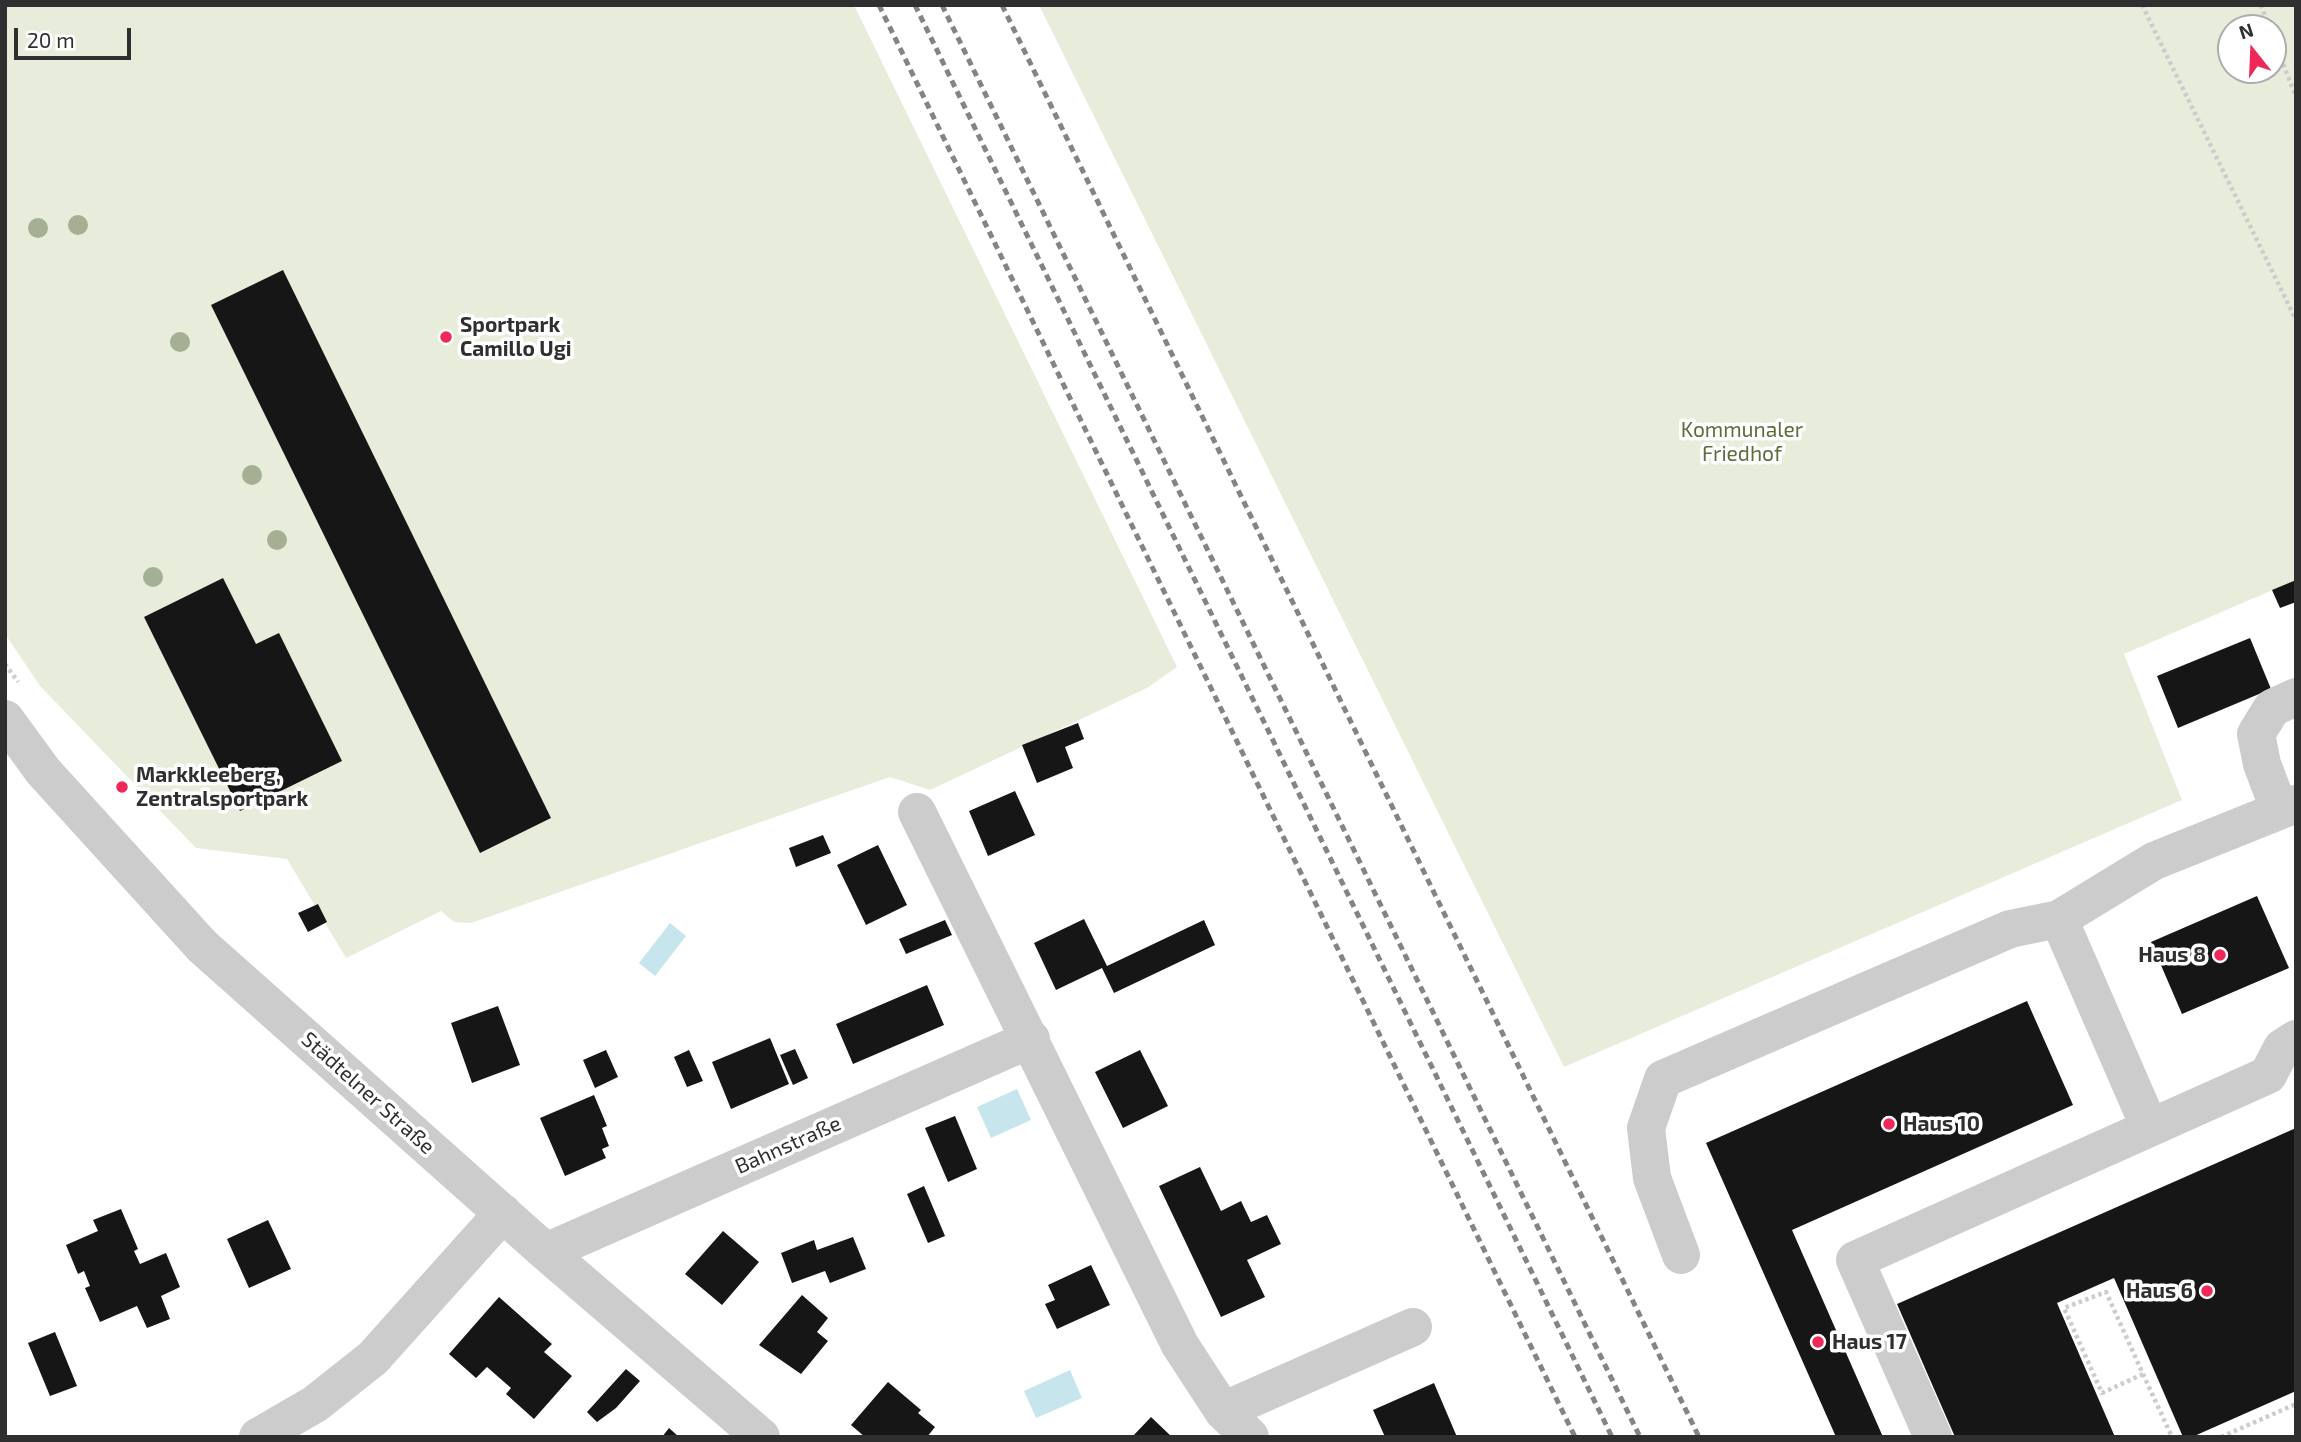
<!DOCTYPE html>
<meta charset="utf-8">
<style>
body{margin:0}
#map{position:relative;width:2301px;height:1442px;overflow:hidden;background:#fff;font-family:"Exo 2",sans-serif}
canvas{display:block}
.frame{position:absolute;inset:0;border:7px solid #2f2f2f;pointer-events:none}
.north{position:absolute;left:2217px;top:14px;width:70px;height:70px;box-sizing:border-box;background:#fff;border:2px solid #acacac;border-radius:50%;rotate:342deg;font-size:19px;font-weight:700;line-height:28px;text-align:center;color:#2f2f2f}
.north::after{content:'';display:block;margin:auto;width:24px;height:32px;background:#ee2859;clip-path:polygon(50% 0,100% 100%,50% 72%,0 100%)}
.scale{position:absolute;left:14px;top:28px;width:117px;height:32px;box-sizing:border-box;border:4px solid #2f2f2f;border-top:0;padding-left:9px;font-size:21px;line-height:24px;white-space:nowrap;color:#2f2f2f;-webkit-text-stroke:5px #fff;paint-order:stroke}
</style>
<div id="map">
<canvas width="2301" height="1442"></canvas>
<div class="frame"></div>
<div class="north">N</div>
<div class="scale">20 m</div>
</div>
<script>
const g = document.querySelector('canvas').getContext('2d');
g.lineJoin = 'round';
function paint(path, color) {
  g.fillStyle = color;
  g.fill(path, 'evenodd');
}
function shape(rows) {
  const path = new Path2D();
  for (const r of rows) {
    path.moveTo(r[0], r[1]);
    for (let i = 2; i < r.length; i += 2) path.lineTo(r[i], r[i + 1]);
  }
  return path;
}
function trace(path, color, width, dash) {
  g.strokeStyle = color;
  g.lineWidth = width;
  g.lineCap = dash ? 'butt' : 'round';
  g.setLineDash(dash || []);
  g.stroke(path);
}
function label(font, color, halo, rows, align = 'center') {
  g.font = font + ' "Exo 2",sans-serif';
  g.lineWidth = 7;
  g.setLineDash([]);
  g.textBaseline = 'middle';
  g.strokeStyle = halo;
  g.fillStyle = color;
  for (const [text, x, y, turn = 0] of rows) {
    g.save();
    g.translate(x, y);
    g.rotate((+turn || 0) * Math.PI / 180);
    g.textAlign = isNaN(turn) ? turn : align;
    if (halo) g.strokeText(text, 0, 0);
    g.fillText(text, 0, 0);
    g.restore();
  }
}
paint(shape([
 [5,5,854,5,1177,667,1147,688,930,790,890,777,471,923,454,922,441,911,346,958,287,859,196,848,40,686,5,634],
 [1039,5,2296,5,2296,580,2124,654,2182,800,1564,1067],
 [2231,28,2273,28,2273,70,2231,70]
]), '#e8eddb');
paint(shape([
 [670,923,686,936,655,976,639,963],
 [1017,1089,1031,1120,991,1138,977,1107],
 [1070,1370,1082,1398,1036,1418,1024,1391]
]), '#c7e5ed');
paint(shape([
 [283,270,551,818,480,853,211,305],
 [223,578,256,644,279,633,342,761,240,811,144,617],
 [2296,580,2296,602,2280,608,2272,590],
 [2250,638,2271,689,2178,728,2157,676],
 [1078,723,1084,739,1065,747,1073,768,1037,783,1022,745],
 [1015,791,1035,835,988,856,969,811],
 [823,835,831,853,796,867,789,848],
 [878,845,907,905,866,925,837,865],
 [2257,896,2289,968,2182,1014,2151,942],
 [318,904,327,922,308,932,298,913],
 [1084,919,1107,966,1204,920,1215,945,1114,993,1102,968,1056,990,1034,943],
 [945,920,952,935,906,954,899,939],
 [927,985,944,1025,853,1064,836,1024],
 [2027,1001,2073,1105,1792,1230,1883,1437,1836,1437,1706,1143],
 [498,1006,520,1065,472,1083,451,1023],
 [770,1038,789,1084,731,1109,712,1062],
 [795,1049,808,1078,793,1085,780,1055],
 [606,1050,618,1077,595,1088,583,1060],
 [689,1050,703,1081,687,1087,674,1057],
 [1140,1050,1168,1106,1123,1128,1095,1072],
 [594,1095,607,1126,602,1128,609,1146,602,1149,606,1158,565,1176,540,1118],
 [955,1116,977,1169,948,1182,925,1128],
 [2296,1128,2296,1391,2192,1437,2183,1437,2114,1278,2057,1303,2115,1437,1955,1437,1897,1304],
 [1200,1167,1221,1211,1241,1201,1251,1222,1267,1215,1281,1244,1247,1260,1265,1297,1221,1317,1159,1186],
 [924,1186,945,1236,928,1243,907,1194],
 [121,1209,138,1249,134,1251,140,1264,166,1253,180,1287,161,1296,170,1319,147,1328,137,1306,100,1322,85,1288,90,1286,84,1271,78,1274,66,1245,98,1231,93,1220],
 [268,1220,291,1269,249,1288,227,1239],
 [723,1231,759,1262,722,1305,685,1274],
 [853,1237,866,1269,830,1283,825,1271,792,1283,781,1253,814,1240,817,1250],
 [1091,1265,1110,1305,1057,1329,1045,1304,1055,1300,1048,1285],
 [802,1295,828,1318,817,1332,828,1341,801,1374,759,1345],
 [499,1297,552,1344,544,1352,572,1376,534,1419,506,1394,511,1388,487,1367,476,1378,449,1354],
 [55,1332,77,1386,50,1396,28,1343],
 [626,1369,640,1381,616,1408,597,1422,587,1412],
 [888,1382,921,1410,918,1413,935,1427,927,1437,865,1437,851,1425],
 [1434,1383,1457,1437,1385,1437,1373,1410],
 [1151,1417,1172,1437,1132,1437],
 [669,1428,679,1437,662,1437]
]), '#161616');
trace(shape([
 [2142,5,2296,320],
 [2261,5,2269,28],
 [2273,38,2296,97],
 [5,664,18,682],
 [2143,1374,2102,1393,2064,1308,2106,1292,2143,1374,2172,1437],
 [2221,1437,2296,1404]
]), '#ccc', 4.5, [3.5, 3.5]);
trace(shape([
 [5,719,43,771,202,946,546,1252,761,1437],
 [2279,809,2262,764,2256,734,2272,708,2296,697],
 [917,812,1180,1345,1223,1411,1250,1437],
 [2149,1126,2059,919,2154,861,2296,804],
 [546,1252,1031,1039],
 [1681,1255,1652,1178,1646,1128,1663,1079,2010,929,2059,919],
 [1223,1411,1413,1327],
 [258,1437,315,1404,373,1358,503,1213],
 [1933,1437,1855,1260,2268,1075,2282,1048,2296,1039]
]), '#ccc', 38);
trace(shape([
 [879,5,1575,1437],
 [915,5,1612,1437],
 [942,5,1640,1437],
 [1002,5,1699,1437]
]), '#848484', 5, [7, 5]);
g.fillStyle = '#a4af93';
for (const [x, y] of [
 [78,225],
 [38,228],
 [180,342],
 [252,475],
 [277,540],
 [153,577]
]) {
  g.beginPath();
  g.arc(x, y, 10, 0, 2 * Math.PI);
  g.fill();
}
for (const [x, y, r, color] of [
 [446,337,7,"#ee2859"],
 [122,787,7,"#ee2859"],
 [2220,955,7,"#ee2859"],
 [1889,1124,7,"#ee2859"],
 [2207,1291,7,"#ee2859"],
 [1818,1342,7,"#ee2859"]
]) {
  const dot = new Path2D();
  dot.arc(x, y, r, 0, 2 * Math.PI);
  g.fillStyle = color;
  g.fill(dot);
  trace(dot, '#fff', 2.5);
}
label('bold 21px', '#2f2f2f', '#fff', [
 ["Sportpark",460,325],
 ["Camillo Ugi",460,349],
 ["Markkleeberg,",136,775],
 ["Zentralsportpark",136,799],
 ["Haus 8",2206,955,"right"],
 ["Haus 10",1903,1124],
 ["Haus 6",2193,1291,"right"],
 ["Haus 17",1832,1342]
], 'left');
label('21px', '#5a6d3a', '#fff', [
 ["Kommunaler",1742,430],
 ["Friedhof",1742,454]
]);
label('21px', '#2f2f2f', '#fff', [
 ["Städtelner Straße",368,1093,42],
 ["Bahnstraße",788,1145,-24]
]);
</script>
